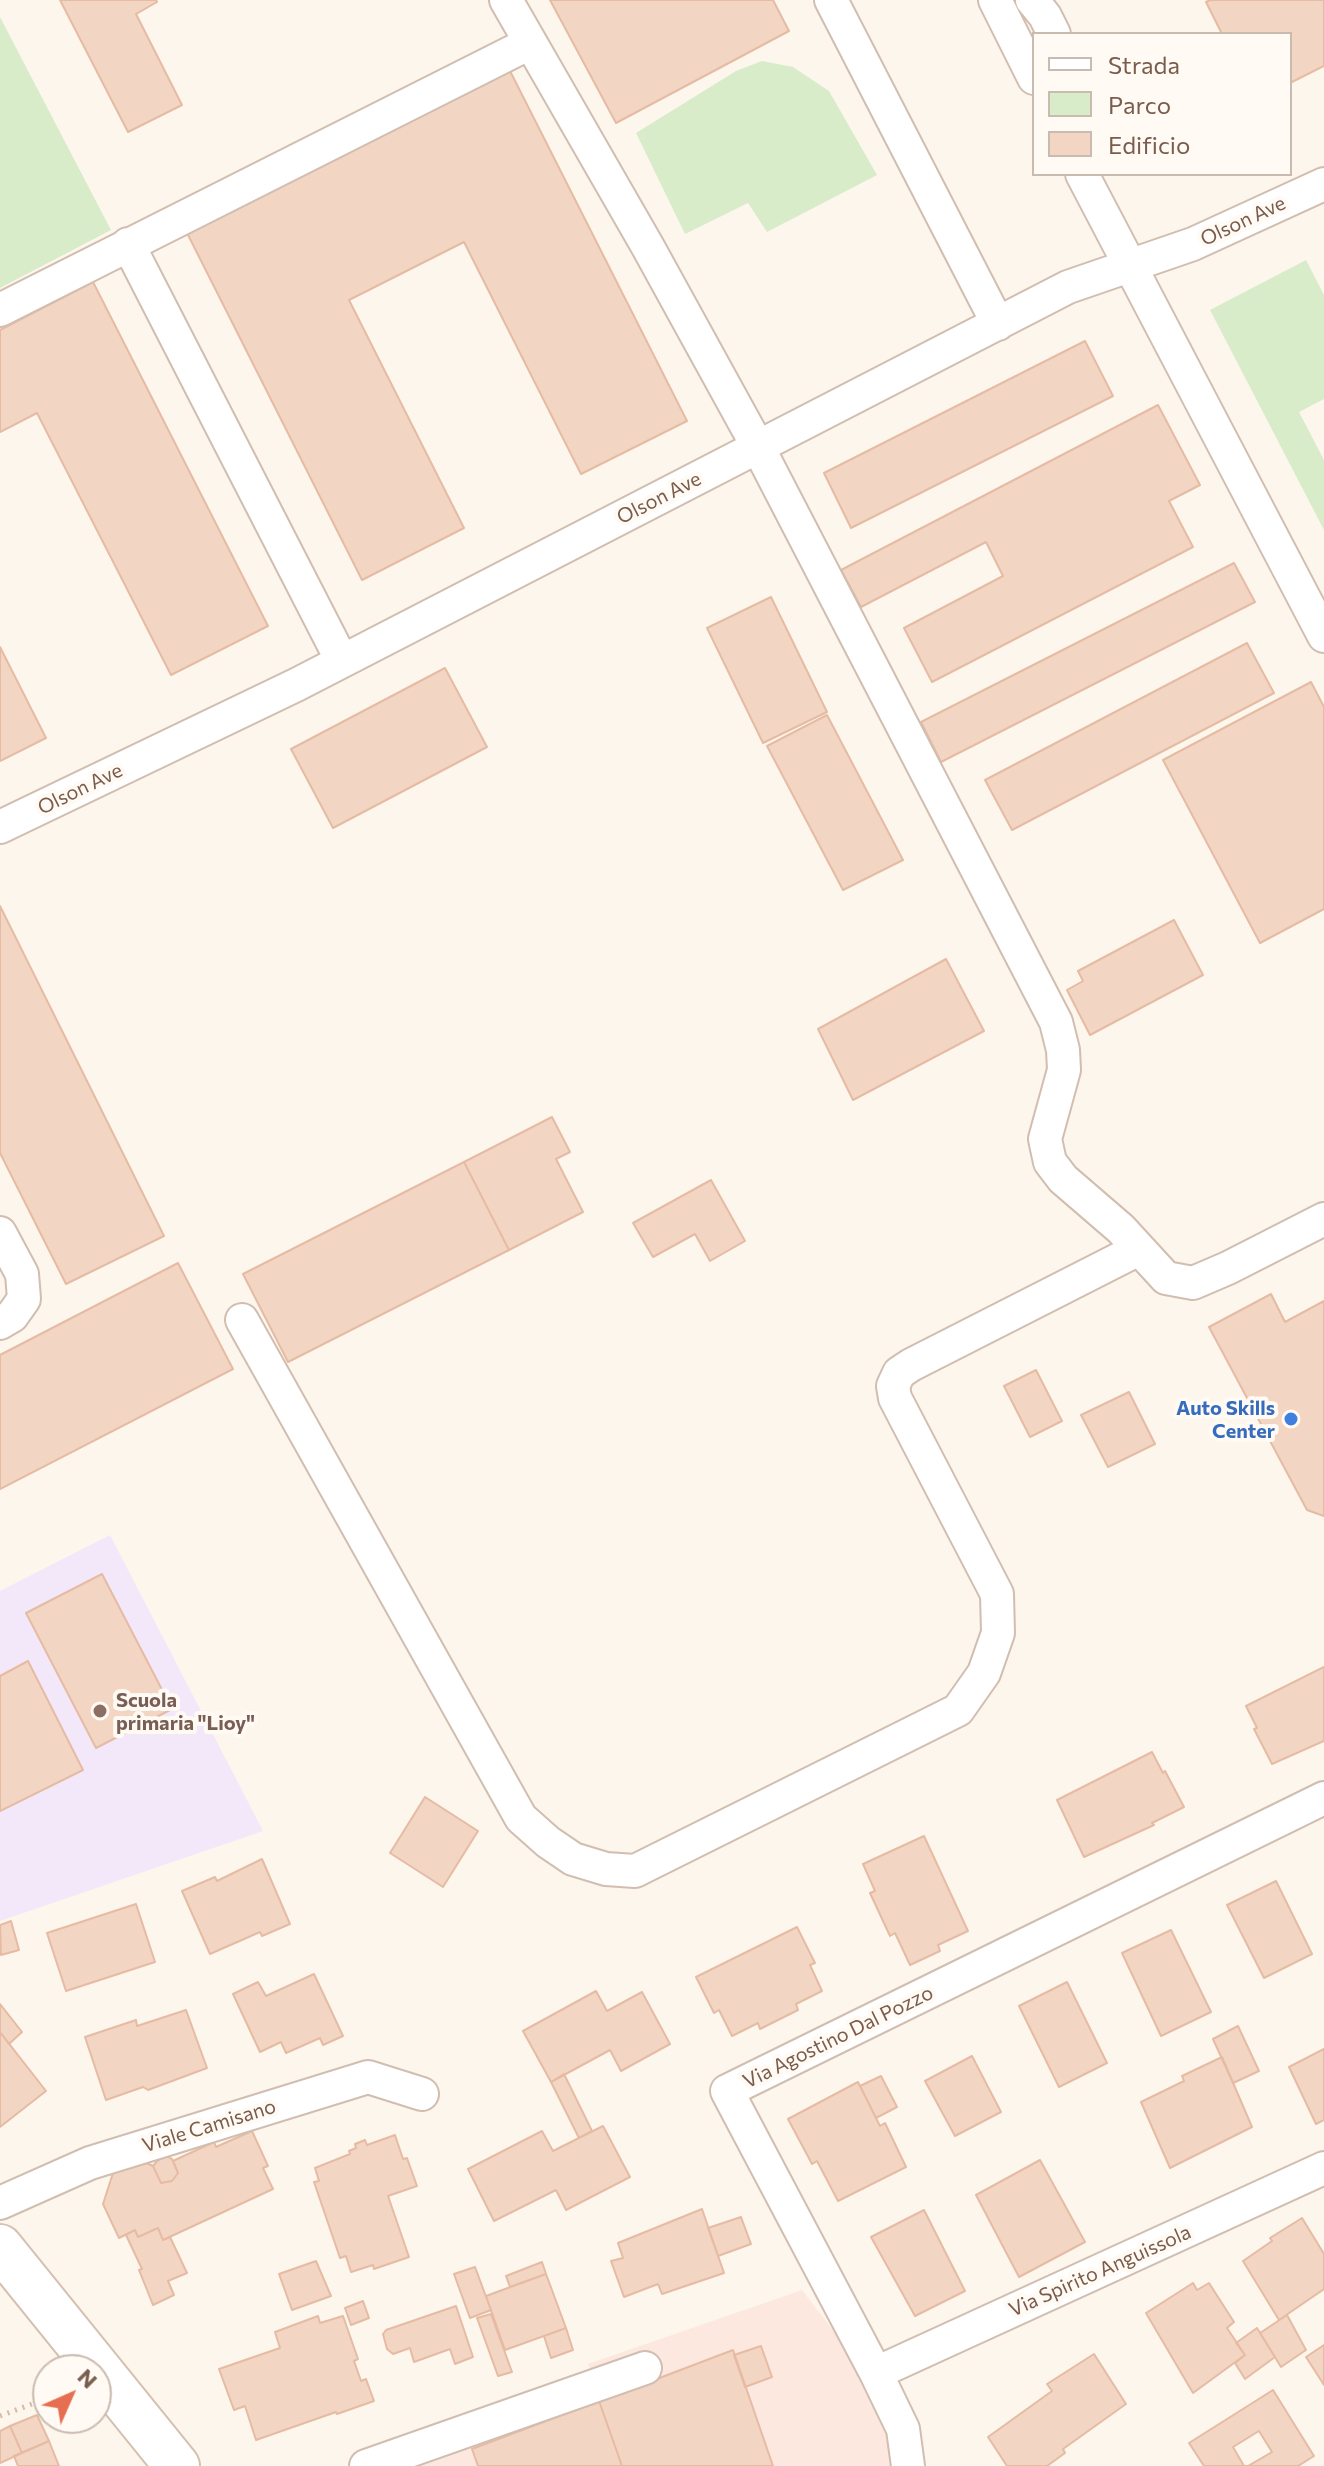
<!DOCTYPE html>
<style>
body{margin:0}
#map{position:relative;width:1324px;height:2466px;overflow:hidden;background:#fdf6ec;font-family:Commissioner,sans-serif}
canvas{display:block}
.legend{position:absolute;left:1032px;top:32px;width:260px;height:144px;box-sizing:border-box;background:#fffaf3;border:2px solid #cabbb1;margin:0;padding:10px 14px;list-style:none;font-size:24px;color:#7a5c4d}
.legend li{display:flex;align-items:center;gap:16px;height:40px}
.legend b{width:40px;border:2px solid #cabbb1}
.north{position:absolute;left:32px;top:2354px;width:80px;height:80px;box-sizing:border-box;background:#fffaf3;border:2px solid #cabbb1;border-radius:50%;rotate:45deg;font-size:22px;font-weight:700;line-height:32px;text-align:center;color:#7a5c4d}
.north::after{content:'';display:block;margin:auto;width:28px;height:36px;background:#e76f51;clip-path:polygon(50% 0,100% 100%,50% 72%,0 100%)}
</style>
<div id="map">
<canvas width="1324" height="2466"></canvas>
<ul class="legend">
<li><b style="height:10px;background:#fff"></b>Strada</li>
<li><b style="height:22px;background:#d8ecc9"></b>Parco</li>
<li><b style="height:22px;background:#f3d5c3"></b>Edificio</li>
</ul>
<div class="north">N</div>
</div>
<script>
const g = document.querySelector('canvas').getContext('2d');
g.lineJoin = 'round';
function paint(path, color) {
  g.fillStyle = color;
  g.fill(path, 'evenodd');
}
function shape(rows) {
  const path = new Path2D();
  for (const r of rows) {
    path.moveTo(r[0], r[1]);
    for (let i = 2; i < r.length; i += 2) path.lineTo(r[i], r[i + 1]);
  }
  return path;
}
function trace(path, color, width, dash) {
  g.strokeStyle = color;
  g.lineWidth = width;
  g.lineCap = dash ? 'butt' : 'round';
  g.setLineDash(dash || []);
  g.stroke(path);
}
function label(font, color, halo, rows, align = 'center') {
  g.font = font + ' Commissioner,sans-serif';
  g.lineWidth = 8;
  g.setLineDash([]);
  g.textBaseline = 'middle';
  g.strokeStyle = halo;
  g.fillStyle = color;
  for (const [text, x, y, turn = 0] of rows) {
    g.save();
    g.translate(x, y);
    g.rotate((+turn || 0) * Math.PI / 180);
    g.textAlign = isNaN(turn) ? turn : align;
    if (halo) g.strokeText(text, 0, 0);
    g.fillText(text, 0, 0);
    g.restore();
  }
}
paint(shape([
 [802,2290,843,2343,875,2400,900,2466,362,2466,596,2384,588,2364]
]), '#fde8e0');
paint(shape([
 [110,1535,263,1831,0,1921,0,1591]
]), '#f3e8fa');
paint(shape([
 [0,17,111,230,0,288],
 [762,61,793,67,829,91,877,175,767,232,748,203,685,234,636,133,736,71],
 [1306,260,1324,295,1324,399,1299,412,1324,460,1324,530,1210,310]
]), '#d8ecc9');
const building = shape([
 [60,0,156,0,157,2,136,14,182,105,128,132,60,0],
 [550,0,773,0,789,31,616,123,550,0],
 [1210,0,1324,0,1324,66,1290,83,1290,34,1222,34,1206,2,1210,0],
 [506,63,687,421,581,474,464,242,349,300,464,528,362,580,183,225,506,63],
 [93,282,268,626,171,675,37,413,0,432,0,330,93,282],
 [1085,341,1113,396,851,528,824,473,1085,341],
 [1158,405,1200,485,1169,501,1193,547,932,682,904,628,1003,576,986,542,861,607,841,570,1158,405],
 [1234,563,1255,602,941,762,921,722,1234,563],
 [771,597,827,712,763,743,707,628,771,597],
 [1247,643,1274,693,1012,830,985,780,1247,643],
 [0,647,46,738,0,761,0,647],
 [445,668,487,747,333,828,291,749,445,668],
 [1311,682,1324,707,1324,909,1260,943,1163,760,1311,682],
 [827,715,903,860,843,890,767,746,827,715],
 [0,906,164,1236,66,1284,0,1153,0,906],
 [1174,920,1203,975,1090,1035,1067,990,1083,981,1078,971,1174,920],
 [946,959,984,1031,853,1100,818,1029,946,959],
 [552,1117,570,1152,556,1159,583,1212,509,1250,464,1162,552,1117],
 [464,1162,509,1250,288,1362,243,1274,464,1162],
 [711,1180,745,1241,710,1261,695,1234,653,1257,633,1223,711,1180],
 [178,1263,233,1369,0,1489,0,1355,178,1263],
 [1271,1294,1285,1322,1324,1301,1324,1516,1307,1510,1209,1327,1271,1294],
 [1036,1370,1062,1421,1030,1437,1004,1386,1036,1370],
 [1129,1392,1155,1444,1108,1467,1081,1415,1129,1392],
 [102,1574,172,1709,96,1748,26,1613,102,1574],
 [28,1661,83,1770,0,1811,0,1676,28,1661],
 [1324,1667,1324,1741,1272,1764,1254,1729,1257,1728,1246,1706,1324,1667],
 [1152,1752,1163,1773,1165,1771,1184,1807,1152,1823,1154,1825,1084,1857,1057,1800,1152,1752],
 [425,1797,478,1831,443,1887,390,1853,425,1797],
 [924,1836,968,1931,938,1945,940,1951,910,1965,895,1933,890,1936,870,1893,875,1891,863,1864,924,1836],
 [262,1859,290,1924,262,1936,260,1932,210,1954,182,1891,215,1877,217,1881,262,1859],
 [1276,1881,1312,1954,1264,1978,1227,1905,1276,1881],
 [136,1904,155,1962,66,1991,47,1933,136,1904],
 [11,1921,19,1950,1,1955,0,1925,11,1921],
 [797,1927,815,1963,810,1965,822,1991,796,2004,798,2010,760,2029,758,2023,732,2036,719,2010,714,2013,696,1977,797,1927],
 [1171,1930,1211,2012,1161,2036,1122,1953,1171,1930],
 [314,1974,343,2036,323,2045,320,2038,286,2053,281,2042,260,2052,233,1994,258,1982,266,1996,314,1974],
 [1067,1982,1107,2063,1059,2087,1019,2006,1067,1982],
 [596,1991,607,2011,642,1992,670,2044,621,2071,610,2050,551,2082,523,2031,596,1991],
 [0,2004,22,2032,9,2044,0,2032,0,2004],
 [186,2010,207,2068,148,2090,143,2087,106,2100,85,2037,136,2020,137,2026,186,2010],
 [1238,2026,1259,2071,1233,2083,1213,2039,1238,2026],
 [0,2032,46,2091,0,2127,0,2032],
 [1324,2049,1324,2120,1316,2124,1289,2067,1324,2049],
 [972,2056,1001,2112,955,2136,925,2081,972,2056],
 [1222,2057,1252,2127,1170,2168,1141,2102,1184,2081,1182,2076,1222,2057],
 [564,2074,592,2131,579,2138,551,2082,564,2074],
 [881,2076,897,2107,876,2118,860,2086,881,2076],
 [858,2082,880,2126,885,2123,906,2167,838,2201,817,2161,812,2164,788,2119,858,2082],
 [603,2126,630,2177,566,2210,556,2190,494,2221,468,2169,542,2131,553,2151,603,2126],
 [252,2131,268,2166,263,2168,273,2189,163,2240,158,2228,138,2237,135,2230,119,2238,103,2204,113,2173,140,2160,153,2166,161,2183,172,2181,178,2173,173,2161,214,2142,216,2147,252,2131],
 [395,2135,403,2159,407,2158,417,2186,388,2196,409,2257,374,2269,373,2265,351,2272,346,2256,340,2258,314,2182,319,2181,315,2168,350,2154,349,2151,356,2148,355,2144,365,2140,367,2145,395,2135],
 [167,2156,172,2159,178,2173,172,2181,161,2183,153,2166,158,2160,167,2156],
 [1040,2160,1085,2242,1019,2277,976,2195,1040,2160],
 [702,2209,724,2273,662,2294,658,2284,624,2297,611,2261,623,2258,618,2243,702,2209],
 [924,2210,965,2291,915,2316,871,2237,924,2210],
 [741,2217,751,2244,718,2256,708,2228,741,2217],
 [1302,2218,1324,2254,1324,2289,1279,2320,1243,2261,1272,2241,1270,2238,1302,2218],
 [158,2228,163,2240,170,2237,187,2273,168,2281,174,2295,153,2305,139,2270,142,2269,126,2235,135,2230,138,2237,158,2228],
 [316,2261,331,2296,292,2310,279,2274,316,2261],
 [542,2262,546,2274,510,2287,506,2276,542,2262],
 [475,2267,491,2310,470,2318,454,2274,475,2267],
 [546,2274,566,2328,505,2350,486,2296,546,2274],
 [1193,2283,1197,2290,1209,2283,1234,2322,1227,2328,1245,2355,1193,2393,1146,2313,1193,2283],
 [363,2301,369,2318,351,2325,345,2308,363,2301],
 [456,2306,473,2357,455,2364,450,2349,414,2362,410,2348,393,2354,387,2349,383,2334,386,2330,456,2306],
 [491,2314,512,2372,498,2376,477,2318,491,2314],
 [1287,2315,1306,2350,1281,2367,1260,2333,1287,2315],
 [318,2316,320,2323,343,2316,358,2359,354,2361,361,2381,366,2379,374,2401,337,2414,336,2412,256,2440,245,2406,234,2410,219,2369,280,2348,275,2332,318,2316],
 [566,2328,573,2350,551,2358,544,2336,566,2328],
 [1257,2328,1275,2357,1245,2379,1235,2363,1245,2355,1236,2343,1257,2328],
 [1324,2345,1324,2385,1306,2357,1324,2345],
 [761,2346,772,2377,745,2387,734,2355,761,2346],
 [733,2350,773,2466,622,2466,599,2401,733,2350],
 [1094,2354,1126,2404,1063,2449,1065,2453,1047,2466,1007,2466,988,2437,1052,2391,1047,2384,1094,2354],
 [1273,2390,1314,2456,1298,2466,1204,2466,1189,2443,1273,2390],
 [599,2401,622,2466,478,2466,472,2449,599,2401],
 [37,2415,49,2441,22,2453,10,2426,37,2415],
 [10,2426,22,2453,0,2463,0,2431,10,2426],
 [1259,2431,1272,2452,1248,2466,1244,2466,1233,2447,1259,2431],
 [49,2441,59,2466,18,2466,14,2456,49,2441]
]);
paint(building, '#f3d5c3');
trace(building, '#e6bba3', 2);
const minor = shape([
 [506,0,648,247,758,447,1056,1022,1063,1050,1064,1070,1045,1139,1050,1162,1063,1179,1121,1229,1166,1278,1193,1283,1228,1268,1324,1219],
 [831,0,998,324],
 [995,0,1034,78],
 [1032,0,1045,16,1054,34],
 [1082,174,1324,636],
 [128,244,342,661],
 [0,310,530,43],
 [0,827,296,685,1068,287,1193,244,1324,184],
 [0,1233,22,1274,24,1299,12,1316,0,1323],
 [242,1320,521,1818,548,1842,573,1859,606,1869,635,1871,958,1710,984,1673,998,1633,997,1594,895,1398,893,1386,899,1373,911,1365,1139,1249],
 [0,2203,90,2163,368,2077,422,2094],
 [876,2373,1324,2168],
 [366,2466,645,2368],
 [908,2466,903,2429,876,2373,727,2091,1324,1798]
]);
const secondary = shape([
 [0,2247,177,2466]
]);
trace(minor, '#d1beb0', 36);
trace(secondary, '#d6c0b0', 48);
trace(shape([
 [0,2416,48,2398]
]), '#d9b8a5', 5, [2, 6]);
trace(minor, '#fff', 32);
trace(secondary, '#fff', 44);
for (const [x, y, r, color] of [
 [1291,1419,8,"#3f7fe0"],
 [100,1711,8,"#8d6e63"]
]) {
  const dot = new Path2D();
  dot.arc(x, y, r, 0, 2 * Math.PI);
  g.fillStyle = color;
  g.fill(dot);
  trace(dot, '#fffaf3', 3);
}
label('20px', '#7a5c4d', '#fffaf3', [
 ["Olson Ave",1243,221,-25],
 ["Olson Ave",659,498,-27],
 ["Olson Ave",80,789,-26],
 ["Via Agostino Dal Pozzo",838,2037,-26],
 ["Viale Camisano",209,2126,-17],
 ["Via Spirito Anguissola",1100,2271,-24]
]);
label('bold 20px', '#366cbe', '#fffaf3', [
 ["Auto Skills",1275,1408],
 ["Center",1275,1431]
], 'right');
label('bold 20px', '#785e54', '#fffaf3', [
 ["Scuola",116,1700],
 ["primaria \"Lioy\"",116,1723]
], 'left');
</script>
